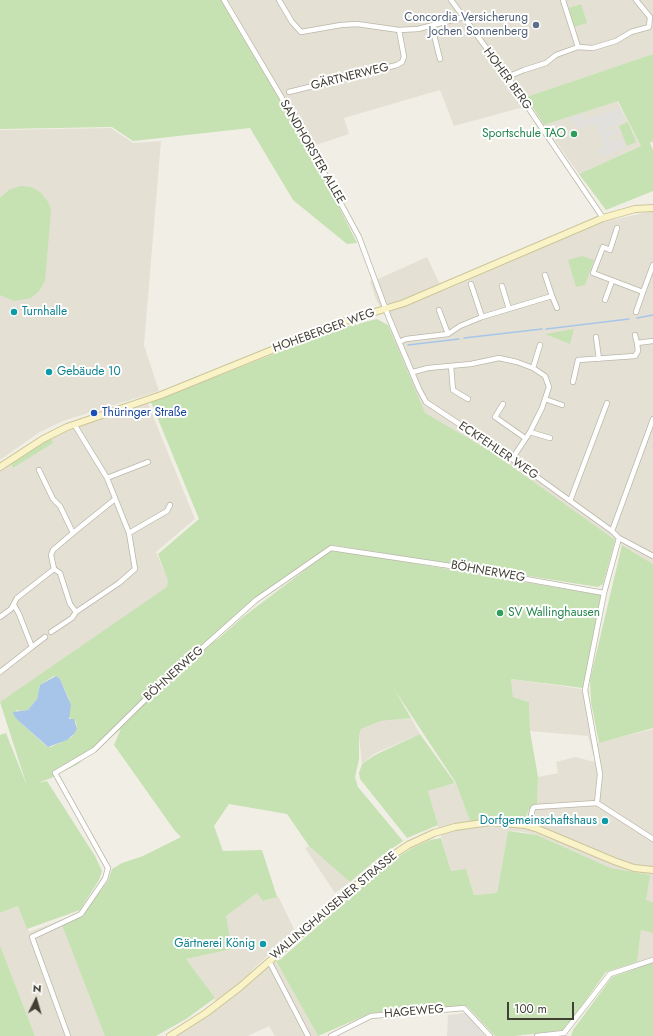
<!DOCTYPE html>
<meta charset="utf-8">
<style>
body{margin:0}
#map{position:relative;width:653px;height:1036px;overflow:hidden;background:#f1efe5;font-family:Jost,sans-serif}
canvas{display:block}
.north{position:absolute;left:16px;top:980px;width:40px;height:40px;-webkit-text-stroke:3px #fff;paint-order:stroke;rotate:5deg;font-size:11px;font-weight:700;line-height:16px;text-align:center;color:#423f35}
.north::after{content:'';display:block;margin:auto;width:14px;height:18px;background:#423f35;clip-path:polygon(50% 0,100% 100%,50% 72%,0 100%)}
.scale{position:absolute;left:507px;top:1002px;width:67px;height:18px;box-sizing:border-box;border:2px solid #423f35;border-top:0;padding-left:5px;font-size:12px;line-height:14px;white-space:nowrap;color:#423f35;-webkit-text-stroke:3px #fff;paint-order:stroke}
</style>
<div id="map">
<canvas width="653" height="1036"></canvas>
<div class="north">N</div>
<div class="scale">100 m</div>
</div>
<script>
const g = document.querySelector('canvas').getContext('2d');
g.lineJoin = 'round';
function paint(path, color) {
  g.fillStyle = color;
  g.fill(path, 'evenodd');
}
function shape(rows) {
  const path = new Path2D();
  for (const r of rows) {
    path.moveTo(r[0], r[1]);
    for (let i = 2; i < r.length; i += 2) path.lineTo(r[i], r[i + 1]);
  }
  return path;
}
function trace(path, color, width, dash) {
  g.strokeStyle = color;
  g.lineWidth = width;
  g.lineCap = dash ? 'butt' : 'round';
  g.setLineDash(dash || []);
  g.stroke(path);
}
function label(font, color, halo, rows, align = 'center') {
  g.font = font + ' Jost,sans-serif';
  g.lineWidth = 4;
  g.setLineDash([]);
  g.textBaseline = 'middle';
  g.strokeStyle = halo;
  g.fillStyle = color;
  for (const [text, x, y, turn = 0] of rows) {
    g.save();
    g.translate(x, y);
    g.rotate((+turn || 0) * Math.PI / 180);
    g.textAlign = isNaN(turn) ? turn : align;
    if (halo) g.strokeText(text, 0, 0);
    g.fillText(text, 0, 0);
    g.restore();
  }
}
paint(shape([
 [228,0,653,0,653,54,526,97,531,105,454,126,440,90,344,118,349,134,313,146,267,70],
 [617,101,641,146,579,174,544,125],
 [111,128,133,143,161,141,144,345,159,391,63,421,40,432,0,460,0,130],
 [648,212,653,212,653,564,610,537,492,452,424,413,395,343,386,316,376,300,370,281,378,279,427,257,443,291,584,230,607,221],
 [146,399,195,519,156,552,172,590,0,702,0,469,11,464,13,468,52,443,51,438],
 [511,679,589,690,588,701,597,743,653,729,653,902,645,900,650,875,611,868,537,835,523,832,508,831,497,893,474,895,466,870,451,871,428,791,456,783,471,824,526,819,529,809,537,807,538,777,558,773,556,762,575,757,595,762,588,736,530,731,529,702,513,697],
 [411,718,420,734,374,754,362,764,359,736,361,729,381,721],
 [309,846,340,872,350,882,335,893,305,848],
 [257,893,264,901,278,896,295,931,251,971,256,976,276,961,318,1036,275,1036,269,1026,248,1036,174,1036,220,1006,186,959,232,949,225,916],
 [18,906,29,932,61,920,105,1036,35,1036,0,945,0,913],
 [641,930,653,933,653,963,636,969]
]), '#e4e1d4');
paint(shape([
 [466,1013,485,1036,447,1036,448,1015]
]), '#e3e0da');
paint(shape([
 [0,0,224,0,320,169,357,243,347,244,293,200,250,128,133,141,112,127,0,129],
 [581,4,587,23,574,27,569,8],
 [653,54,653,141,650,143,653,150,653,191,606,210,579,174,641,146,618,101,544,125,526,97],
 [628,122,636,142,627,146,619,126],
 [20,186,31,187,40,192,49,203,51,211,45,281,39,291,31,298,14,301,0,295,0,198,9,190],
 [582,256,594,260,585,285,576,287,568,260],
 [377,319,388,325,425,413,492,452,615,540,603,584,598,587,332,545,254,599,202,646,217,640,243,617,330,551,347,552,601,595,583,688,511,679,513,697,529,702,530,731,538,777,537,807,529,809,522,826,471,824,456,783,394,689,411,718,381,721,361,729,359,736,359,759,355,777,358,787,403,841,381,856,350,882,309,846,287,814,229,804,214,826,223,851,262,850,277,897,263,901,257,893,226,916,232,949,186,959,215,998,186,1019,156,1036,105,1036,62,925,82,915,108,881,112,869,122,863,143,856,181,837,175,831,114,745,121,729,78,764,51,778,38,783,47,781,95,856,102,871,99,880,80,910,27,929,18,906,0,913,0,735,6,733,27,786,0,702,167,587,168,581,158,554,199,519,151,402,341,328],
 [54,676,60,679,69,699,68,717,76,722,77,729,72,737,51,747,46,746,21,723,16,710,22,711,28,710,37,699,40,685],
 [574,329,570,344,545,334],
 [51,438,53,443,13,468,11,464],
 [622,545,653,564,653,728,599,743,591,702,590,680],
 [420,734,455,783,428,791,438,825,407,838,360,779,359,773,362,764,375,755],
 [508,831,537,835,611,868,650,875,646,900,653,902,653,933,641,930,637,962,606,972,564,1030,515,1036,495,1036,467,1006,371,1013,318,1036,276,961,281,959,387,864,412,848,430,840,441,838,451,871,466,869,474,895,497,893],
 [0,945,35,1036,0,1036],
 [653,963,653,1036,571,1036,573,1030,612,977]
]), '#c6e1b2');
paint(shape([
 [619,108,625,122,604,129,605,131,617,127,620,133,608,137,609,141,621,137,625,147,601,157,597,151,606,145,594,123,588,126,587,124,578,130,570,118,582,114,586,119]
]), '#e2e0dd');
paint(shape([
 [56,676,60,679,71,705,69,719,74,719,77,729,74,734,67,740,48,747,21,723,15,717,13,712,28,710,37,699,40,685]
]), '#a7c5e8');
trace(shape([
 [637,318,653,315],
 [546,329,629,319],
 [464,338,542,329],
 [408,345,459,339]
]), '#a7c5e8', 1.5);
const street = shape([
 [224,0,302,132,359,237,389,318,419,389,426,402,512,459,612,531,619,538,653,556],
 [279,0,292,22,301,32,341,25,357,24,399,30,418,29,464,17],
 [451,0,504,72,603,218],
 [563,0,578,47],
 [432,27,440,59],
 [507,77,524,70,546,63,556,55,578,47,593,48,616,41,631,32,649,27,650,17,636,0],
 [289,92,397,65,402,62,404,57,399,30],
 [617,228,610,250,603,247,593,273,643,292,653,265],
 [545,275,552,296],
 [471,284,482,317],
 [502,286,509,309],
 [605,300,612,281],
 [439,310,448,334],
 [636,312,643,292],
 [635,335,637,343],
 [596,337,599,359],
 [399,342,406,339,448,334,460,326,482,317,552,296,557,308],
 [451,366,453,390,468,399],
 [533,368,540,345],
 [413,372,428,368,471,364,499,358,517,362,533,368,545,376,549,387,542,408,530,432,512,459],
 [573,382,578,360,635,356,638,351,637,343,653,341],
 [545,399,562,405],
 [503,404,495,417,525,438],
 [530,432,550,438],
 [39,470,53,499,60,506,73,533,115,499],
 [107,478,148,462],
 [570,501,607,403],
 [612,531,653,419],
 [129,533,167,511,170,505],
 [54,569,60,573,70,604,76,612],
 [0,617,11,609,17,598,54,569,51,555,53,550,73,533],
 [51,632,72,618,76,612,119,583,135,569,129,533,107,478,74,424],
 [32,647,45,637],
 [0,672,32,647,19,614,14,605],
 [597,803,600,774,585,690,604,593,619,538],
 [525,825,530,819,533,808,535,807,597,803,653,839],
 [269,961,308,1036],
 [68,1036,32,937,81,914,105,879,108,868,55,773,94,750,153,692,256,600,331,548,464,568,604,593],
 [331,1036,371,1016,464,1008,490,1036],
 [537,1036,564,1033,610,974,653,960]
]);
const secondary = shape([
 [0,467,43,439,67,427,161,395,336,324,404,303,603,218,635,209,653,208],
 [170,1036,206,1013,240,987,384,861,408,845,434,833,455,827,490,822,525,825,538,829,614,861,634,868,653,870]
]);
trace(street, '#bbb7a9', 6);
trace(secondary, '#ccc599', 8);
trace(street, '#fff', 4.5);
trace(secondary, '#f9f3c7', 6);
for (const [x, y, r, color] of [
 [536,25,4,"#5c6f8a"],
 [574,134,4,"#2e9e5b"],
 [14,312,4,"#0f9aa8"],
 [49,372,4,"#0f9aa8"],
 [94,413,4,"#1a4fb4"],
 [500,613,4,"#2e9e5b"],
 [605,821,4,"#0f9aa8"],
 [263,944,4,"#0f9aa8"]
]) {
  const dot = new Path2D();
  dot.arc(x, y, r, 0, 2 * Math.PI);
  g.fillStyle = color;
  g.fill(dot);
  trace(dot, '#fff', 1.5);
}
label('12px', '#4e5e75', '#fff', [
 ["Concordia Versicherung",528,18],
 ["Jochen Sonnenberg",528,32]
], 'right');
label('12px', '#423f35', '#fff', [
 ["GÄRTNERWEG",350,77,-14],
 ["HOHER BERG",507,79,54],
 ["SANDHORSTER ALLEE",312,152,60],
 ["HOHEBERGER WEG",324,331,-20],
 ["ECKFEHLER WEG",498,451,34],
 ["BÖHNERWEG",488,572,10],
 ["BÖHNERWEG",174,674,-42],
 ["WALLINGHAUSENER STRASSE",334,906,-40],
 ["HAGEWEG",414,1012,-5]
]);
label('12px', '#27864d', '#fff', [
 ["Sportschule TAO",566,134],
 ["SV Wallinghausen",508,613,"left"]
], 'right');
label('12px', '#0d838f', '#fff', [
 ["Turnhalle",22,312],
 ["Gebäude 10",57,372],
 ["Dorfgemeinschaftshaus",597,821,"right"],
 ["Gärtnerei König",255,944,"right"]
], 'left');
label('12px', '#164399', '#fff', [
 ["Thüringer Straße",102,413]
], 'left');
</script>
